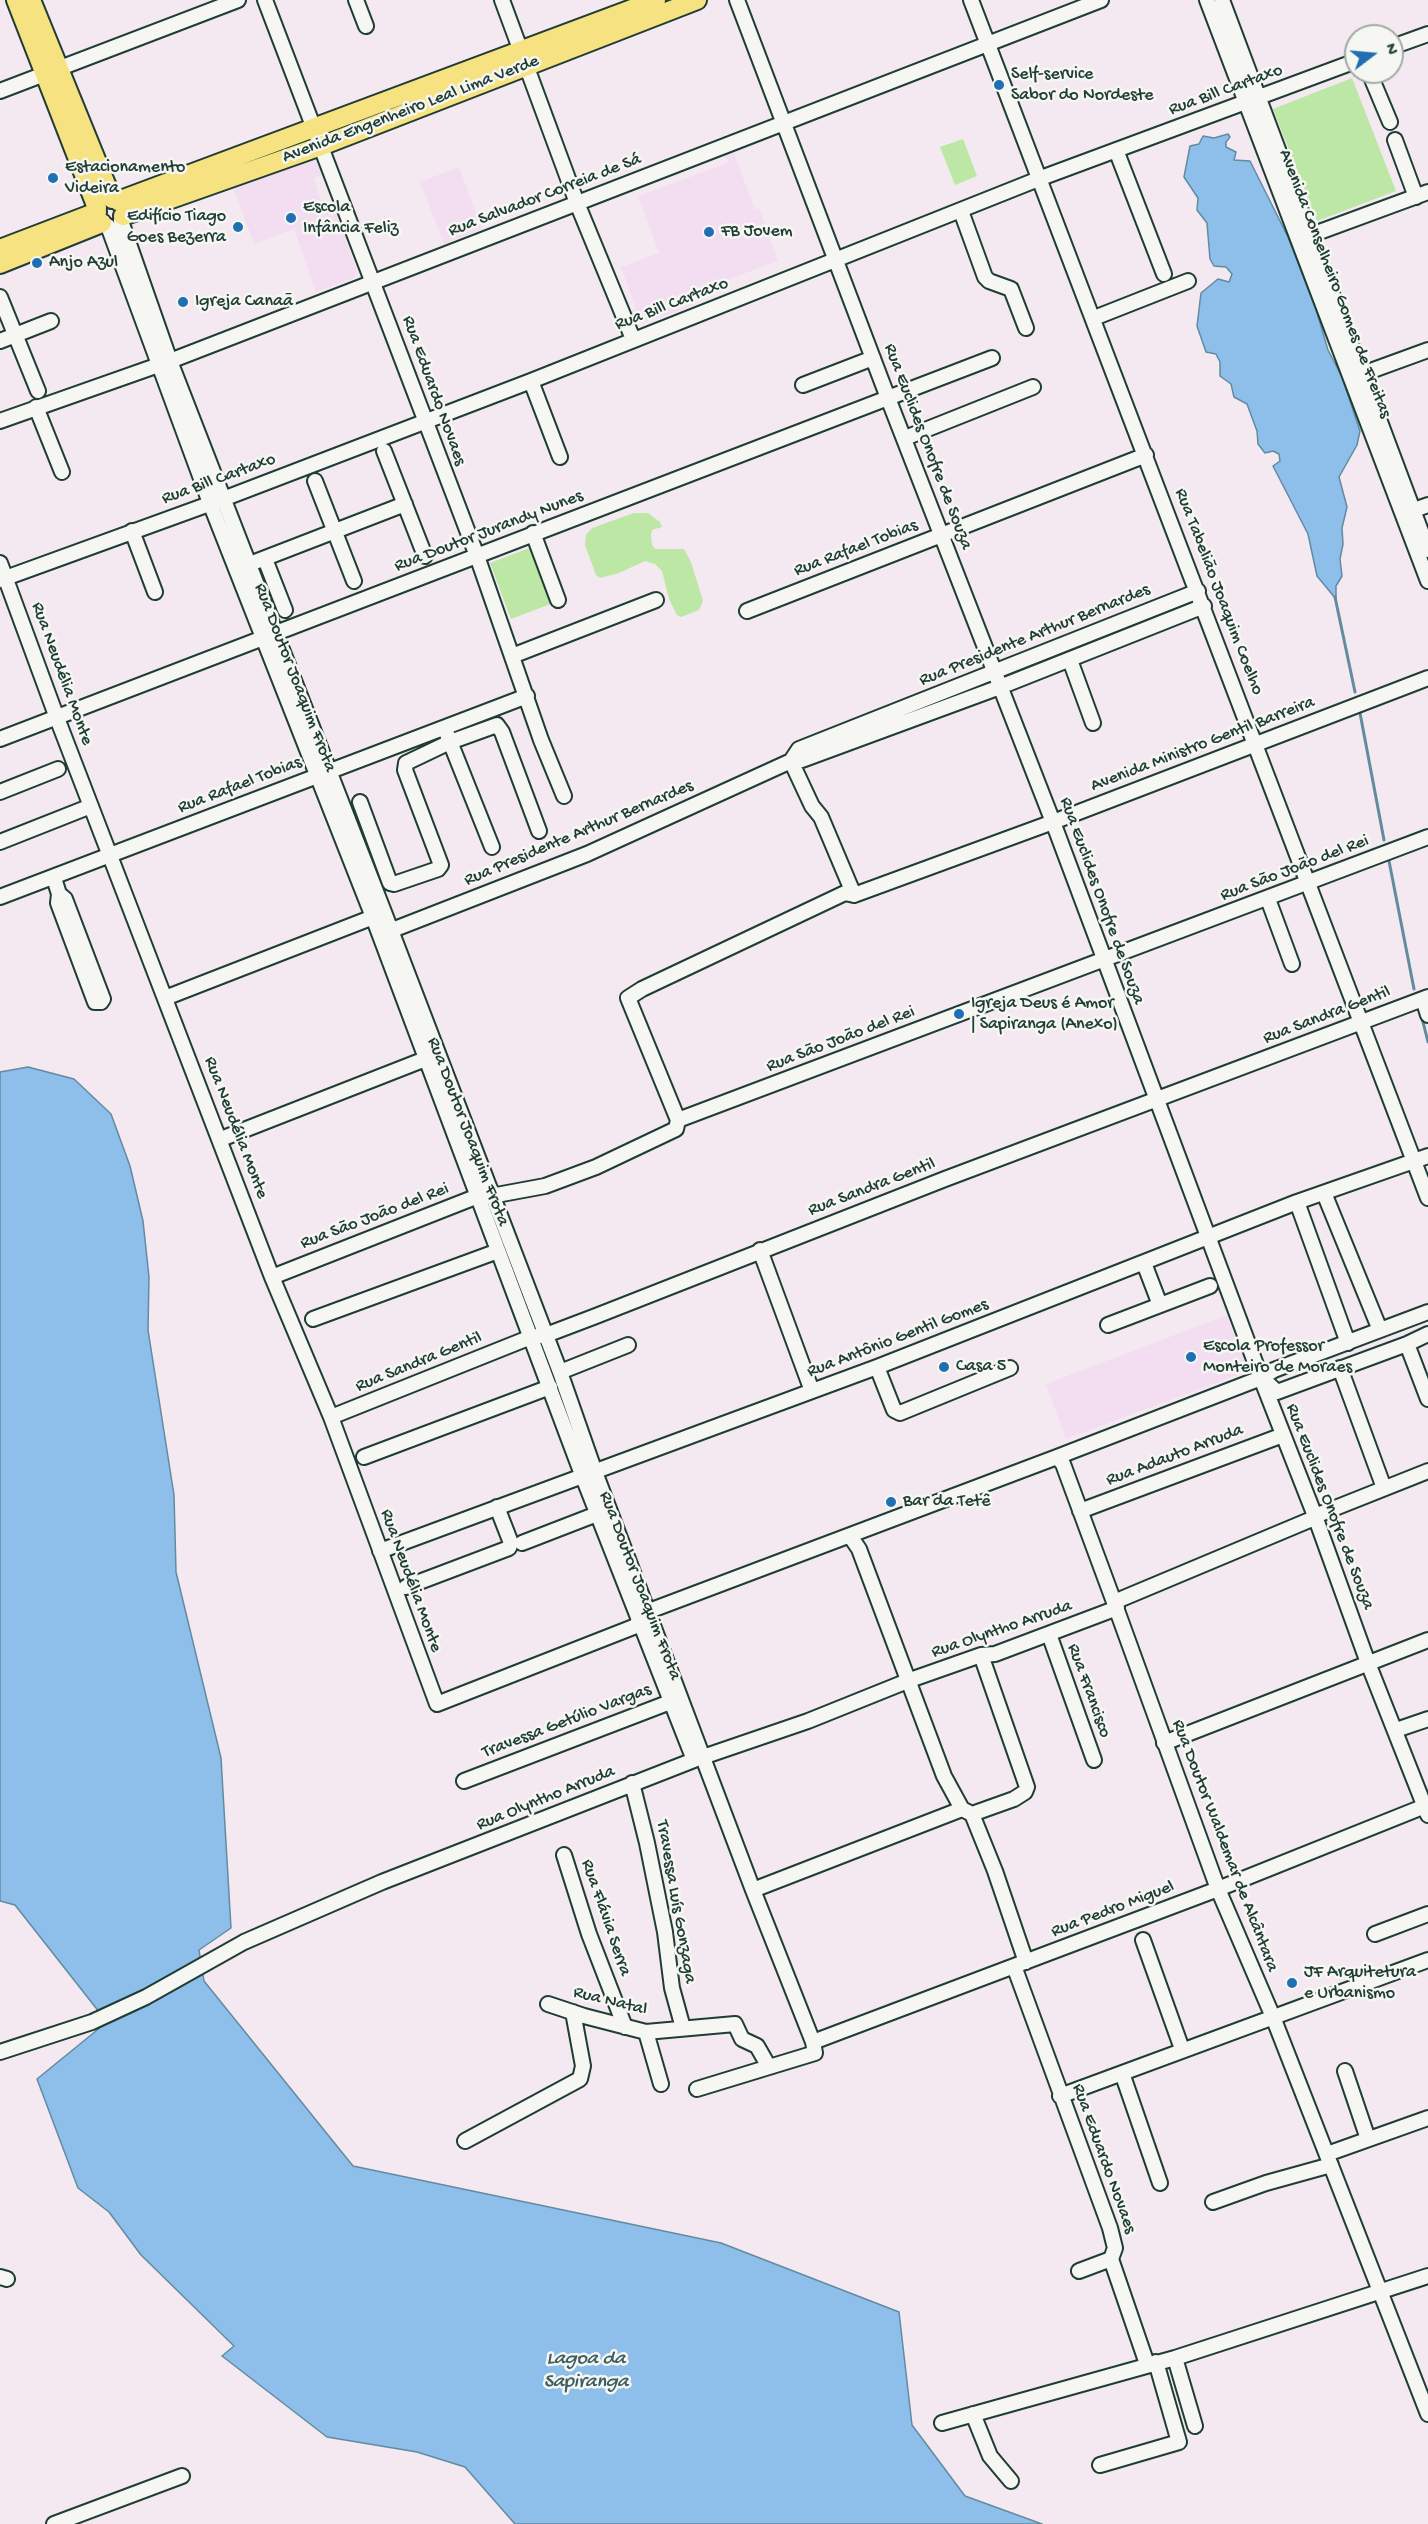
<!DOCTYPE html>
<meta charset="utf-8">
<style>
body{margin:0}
#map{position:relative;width:1428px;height:2524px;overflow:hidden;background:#f4e8f1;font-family:"Gochi Hand",sans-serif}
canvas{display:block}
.north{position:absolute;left:1344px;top:24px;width:60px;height:60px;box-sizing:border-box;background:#f6f6f2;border:2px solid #a0aca6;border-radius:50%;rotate:74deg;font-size:16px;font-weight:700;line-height:24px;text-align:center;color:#1f3d34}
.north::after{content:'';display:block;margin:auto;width:21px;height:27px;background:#1f6fb2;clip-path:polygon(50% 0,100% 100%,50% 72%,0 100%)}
</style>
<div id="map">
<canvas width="1428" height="2524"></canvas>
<div class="north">N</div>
</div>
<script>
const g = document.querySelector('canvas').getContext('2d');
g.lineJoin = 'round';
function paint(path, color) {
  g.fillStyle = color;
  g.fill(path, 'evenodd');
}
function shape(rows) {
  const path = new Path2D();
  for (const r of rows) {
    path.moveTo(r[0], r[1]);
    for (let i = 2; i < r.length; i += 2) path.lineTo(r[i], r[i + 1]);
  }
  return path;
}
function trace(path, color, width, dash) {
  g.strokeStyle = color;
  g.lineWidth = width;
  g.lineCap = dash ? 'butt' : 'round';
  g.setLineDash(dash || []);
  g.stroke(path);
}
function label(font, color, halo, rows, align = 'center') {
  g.font = font + ' "Gochi Hand",sans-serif';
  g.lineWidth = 5;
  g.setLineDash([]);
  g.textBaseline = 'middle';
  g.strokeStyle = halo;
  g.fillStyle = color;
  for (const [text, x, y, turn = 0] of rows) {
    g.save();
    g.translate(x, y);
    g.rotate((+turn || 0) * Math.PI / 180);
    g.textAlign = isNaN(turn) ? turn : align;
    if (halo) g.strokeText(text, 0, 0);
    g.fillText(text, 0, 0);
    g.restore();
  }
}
paint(shape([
 [734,153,755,210,759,208,778,261,691,293,695,305,643,323,632,318,629,312,636,309,621,267,659,253,638,196,728,163,725,156],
 [308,157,316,158,323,175,314,178,321,200,333,207,357,270,354,278,316,292,294,229,254,244,232,184],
 [459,167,482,229,444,244,420,182],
 [1227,1315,1246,1365,1242,1373,1066,1439,1046,1384]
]), '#f2def0');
paint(shape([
 [1352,78,1396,191,1317,221,1273,109],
 [963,139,977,176,955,185,940,147],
 [634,513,648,513,660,522,662,527,652,530,651,535,652,545,655,549,684,549,691,562,703,601,699,610,681,617,677,615,669,599,662,571,655,564,645,561,619,573,600,578,596,575,585,545,586,535,592,528],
 [532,547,553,603,511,619,490,563]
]), '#bde7a4');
const water = shape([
 [1228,134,1230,137,1226,142,1226,147,1236,152,1234,160,1250,161,1288,237,1315,306,1328,350,1342,377,1360,431,1357,445,1339,477,1347,507,1342,528,1343,544,1340,559,1342,576,1336,586,1336,599,1317,576,1308,534,1273,466,1280,461,1279,454,1273,451,1265,453,1258,444,1257,431,1247,404,1234,397,1231,384,1220,376,1220,362,1216,354,1206,352,1197,326,1201,293,1218,279,1229,282,1232,274,1226,267,1214,266,1210,259,1207,223,1197,210,1198,198,1184,177,1190,146,1199,144,1203,136,1214,138,1228,134],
 [28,1067,74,1079,111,1114,130,1166,143,1221,149,1277,148,1330,174,1495,176,1572,221,1758,231,1928,199,1950,204,1981,353,2166,721,2243,899,2312,912,2425,965,2496,1042,2524,515,2524,465,2467,417,2452,327,2437,222,2356,234,2346,141,2255,109,2212,78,2188,37,2079,107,2022,15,1905,0,1901,0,1072,28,1067]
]);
paint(water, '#8ebfea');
trace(water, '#628ba1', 1.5);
trace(shape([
 [1335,597,1355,692],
 [1360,713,1384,840],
 [1389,861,1414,989],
 [1421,1014,1428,1042]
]), '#628ba1', 3);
const minor = shape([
 [265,0,477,556,541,740,564,796],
 [356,0,366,26],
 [502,0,577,203,633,339],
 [737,0,888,398,1053,822,1261,1378,1315,1516,1368,1663,1428,1815],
 [971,0,1428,1198],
 [1207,0,1428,581],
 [1222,0,1428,550],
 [1392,47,1428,34],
 [1369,72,1390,122],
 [0,91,238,0],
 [1395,140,1416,197],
 [1116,150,1164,274],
 [961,211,985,277,989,281,1011,289,1026,328],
 [121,221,170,361,384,912,560,1372,595,1472,753,1890,813,2042,815,2053,697,2089],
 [108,226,210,503,373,917,583,1477,694,1760],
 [1303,238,1428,192],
 [0,297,38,391],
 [1094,318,1188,281],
 [0,341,51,321],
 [1354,377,1428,350],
 [531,381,560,457],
 [803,385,873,358],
 [36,407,62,472],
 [0,421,170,361,1101,0],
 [905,438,1033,387],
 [384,451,425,556],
 [315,481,354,581],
 [1405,513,1428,505],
 [132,531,155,592],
 [533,533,558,600],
 [265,559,285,610],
 [0,563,57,718,272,1277,331,1417,437,1704,636,1626,639,1619,649,1611,1057,1457,1261,1378,1274,1370,1428,1312],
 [242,567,405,504],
 [0,580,223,499,531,381,1041,178,1356,61],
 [747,611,1146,455],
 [512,656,656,600],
 [1070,660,1093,723],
 [447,734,492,847],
 [0,739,992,358],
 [791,761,799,749,1198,591],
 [791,761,812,806,821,817,854,895],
 [0,792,58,769],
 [360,802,390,883,394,884,438,869,441,865,405,770,406,763,450,742,497,725,502,732,539,831],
 [0,842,91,806],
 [54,878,59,894,58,903,92,994,95,1002,101,1002,103,999,65,899,59,894],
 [0,897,527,696],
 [1268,899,1292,964],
 [382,934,587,854,791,761,802,760,1000,687,1204,606],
 [165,998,381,914],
 [1423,999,1428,1015],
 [678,1120,628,998,642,989,845,893,854,895,1053,822,1428,678],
 [221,1139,433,1056],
 [1324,1193,1380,1330],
 [1297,1202,1348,1343],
 [760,1250,812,1391],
 [1144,1263,1160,1305],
 [272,1277,478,1196,491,1196,545,1186,596,1167,676,1129,678,1120,1428,837],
 [313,1319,498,1251],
 [1108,1325,1210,1286],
 [1407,1344,1428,1399],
 [877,1367,894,1410,900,1413,1010,1368],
 [1340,1368,1384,1488],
 [560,1372,628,1345],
 [1263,1379,1277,1392,1407,1344,1428,1334],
 [331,1417,531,1337,546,1335,596,1316,945,1179,1428,997],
 [364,1457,550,1387],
 [1057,1457,1063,1464,1114,1602,1218,1889,1273,2017,1428,2414],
 [1080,1511,1283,1435],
 [850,1536,859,1549,944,1776,962,1809,972,1814,995,1871,1026,1962],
 [522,1543,597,1514],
 [380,1551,877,1367,1297,1202,1428,1156],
 [406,1587,509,1548,511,1543,497,1507],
 [1114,1602,1312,1519,1315,1516,1428,1471],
 [1049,1634,1094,1760],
 [1396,1730,1428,1719],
 [1164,1743,1428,1640],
 [464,1781,678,1699],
 [632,1783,647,1843,665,1932,672,1988,683,2028],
 [972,1814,1014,1799,1025,1792,1027,1787,981,1655],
 [564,1855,589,1934,625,2027],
 [753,1890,962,1809],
 [1375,1934,1428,1914],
 [1143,1940,1182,2049],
 [1014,1966,1110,2228,1115,2248,1111,2259,1147,2364],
 [548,2004,584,2016,646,2032,735,2024,742,2039,757,2046,769,2067],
 [646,2032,661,2084],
 [813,2042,1218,1889,1425,1806],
 [0,2052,92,2022,146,1997,244,1942,382,1882,694,1760,808,1721,910,1680,981,1655,995,1654,1117,1608],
 [1345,2071,1368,2139],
 [1122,2073,1160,2183],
 [1060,2096,1428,1960],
 [465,2141,580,2079,583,2066,573,2012],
 [1327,2154,1428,2118],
 [1213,2202,1266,2183,1331,2165],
 [1079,2271,1111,2259],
 [0,2277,7,2279],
 [1175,2358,1195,2426],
 [973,2414,990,2456,1011,2481],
 [942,2423,1175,2358,1428,2276],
 [1100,2465,1179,2442,1156,2362],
 [54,2524,182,2476]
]);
const major = shape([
 [16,0,97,208],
 [31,0,112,199],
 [118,201,656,0],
 [123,216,321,146,697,0],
 [0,249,97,212],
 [0,264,102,223]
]);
trace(minor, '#1f3d34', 18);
trace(major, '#1f3d34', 22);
trace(minor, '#f6f6f2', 14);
trace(major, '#f7e281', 18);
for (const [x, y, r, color] of [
 [999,85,6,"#1f6fb2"],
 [53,178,6,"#1f6fb2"],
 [291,218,6,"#1f6fb2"],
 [238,227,6,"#1f6fb2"],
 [709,232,6,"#1f6fb2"],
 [37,263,6,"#1f6fb2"],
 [183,302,6,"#1f6fb2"],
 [959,1014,6,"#1f6fb2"],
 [1191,1357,6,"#1f6fb2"],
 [944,1367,6,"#1f6fb2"],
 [891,1502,6,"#1f6fb2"],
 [1292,1983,6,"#1f6fb2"]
]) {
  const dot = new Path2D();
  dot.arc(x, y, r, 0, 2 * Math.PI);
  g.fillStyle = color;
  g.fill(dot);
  trace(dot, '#f6f6f2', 2);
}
label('18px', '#1f3d34', '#f6f6f2', [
 ["Self-service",1011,75],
 ["Sabor do Nordeste",1011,96],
 ["Estacionamento",65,168],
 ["Videira",65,189],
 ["Escola",303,208],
 ["Infância Feliz",303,229],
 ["Edifício Tiago",226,217,"right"],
 ["Goes Bezerra",226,238,"right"],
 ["FB Jovem",721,232],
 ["Anjo Azul",49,263],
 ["Igreja Canaã",195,302],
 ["Igreja Deus é Amor",971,1004],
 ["| Sapiranga (Anexo)",971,1025],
 ["Escola Professor",1203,1347],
 ["Monteiro de Moraes",1203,1368],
 ["Casa 5",956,1367],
 ["Bar da Tetê",903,1502],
 ["JF Arquitetura",1304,1973],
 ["e Urbanismo",1304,1994]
], 'left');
label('18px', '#1f3d34', '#f6f6f2', [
 ["Rua Bill Cartaxo",1226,91,-20],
 ["Avenida Engenheiro Leal Lima Verde",411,110,-21],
 ["Rua Salvador Correia de Sá",545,196,-21],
 ["Avenida Conselheiro Gomes de Freitas",1334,284,69],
 ["Rua Bill Cartaxo",672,305,-21],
 ["Rua Eduardo Novaes",433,391,70],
 ["Rua Euclides Onofre de Souza",927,447,69],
 ["Rua Bill Cartaxo",219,480,-20],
 ["Rua Doutor Jurandy Nunes",489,532,-21],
 ["Rua Rafael Tobias",856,549,-21],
 ["Rua Tabelião Joaquim Coelho",1218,592,69],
 ["Rua Presidente Arthur Bernardes",1035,636,-22],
 ["Rua Neudélia Monte",61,674,70],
 ["Rua Doutor Joaquim Frota",294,678,69],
 ["Avenida Ministro Gentil Barreira",1203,745,-21],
 ["Rua Rafael Tobias",240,786,-21],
 ["Rua Presidente Arthur Bernardes",579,834,-23],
 ["Rua São João del Rei",1295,869,-21],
 ["Rua Euclides Onofre de Souza",1101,901,70],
 ["Rua Sandra Gentil",1327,1016,-21],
 ["Rua São João del Rei",841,1040,-21],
 ["Rua Neudélia Monte",235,1128,69],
 ["Rua Doutor Joaquim Frota",467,1132,69],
 ["Rua Sandra Gentil",872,1188,-21],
 ["Rua São João del Rei",375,1217,-21],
 ["Rua Antônio Gentil Gomes",898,1339,-21],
 ["Rua Sandra Gentil",419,1363,-22],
 ["Rua Adauto Arruda",1175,1456,-21],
 ["Rua Euclides Onofre de Souza",1329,1507,69],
 ["Rua Neudélia Monte",410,1581,70],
 ["Rua Doutor Joaquim Frota",639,1586,69],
 ["Rua Olyntho Arruda",1002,1630,-19],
 ["Rua Francisco",1088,1691,70],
 ["Travessa Getúlio Vargas",567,1722,-21],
 ["Rua Olyntho Arruda",546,1799,-22],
 ["Rua Doutor Waldemar de Alcântara",1224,1846,69],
 ["Travessa Luís Gonzaga",675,1902,80],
 ["Rua Pedro Miguel",1113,1910,-21],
 ["Rua Flávia Serra",605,1918,71],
 ["Rua Natal",610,2002,14],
 ["Rua Eduardo Novaes",1103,2159,70]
]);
label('italic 20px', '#3b5e62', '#f6f6f2', [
 ["Lagoa da",586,2360],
 ["Sapiranga",586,2383]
]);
</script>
